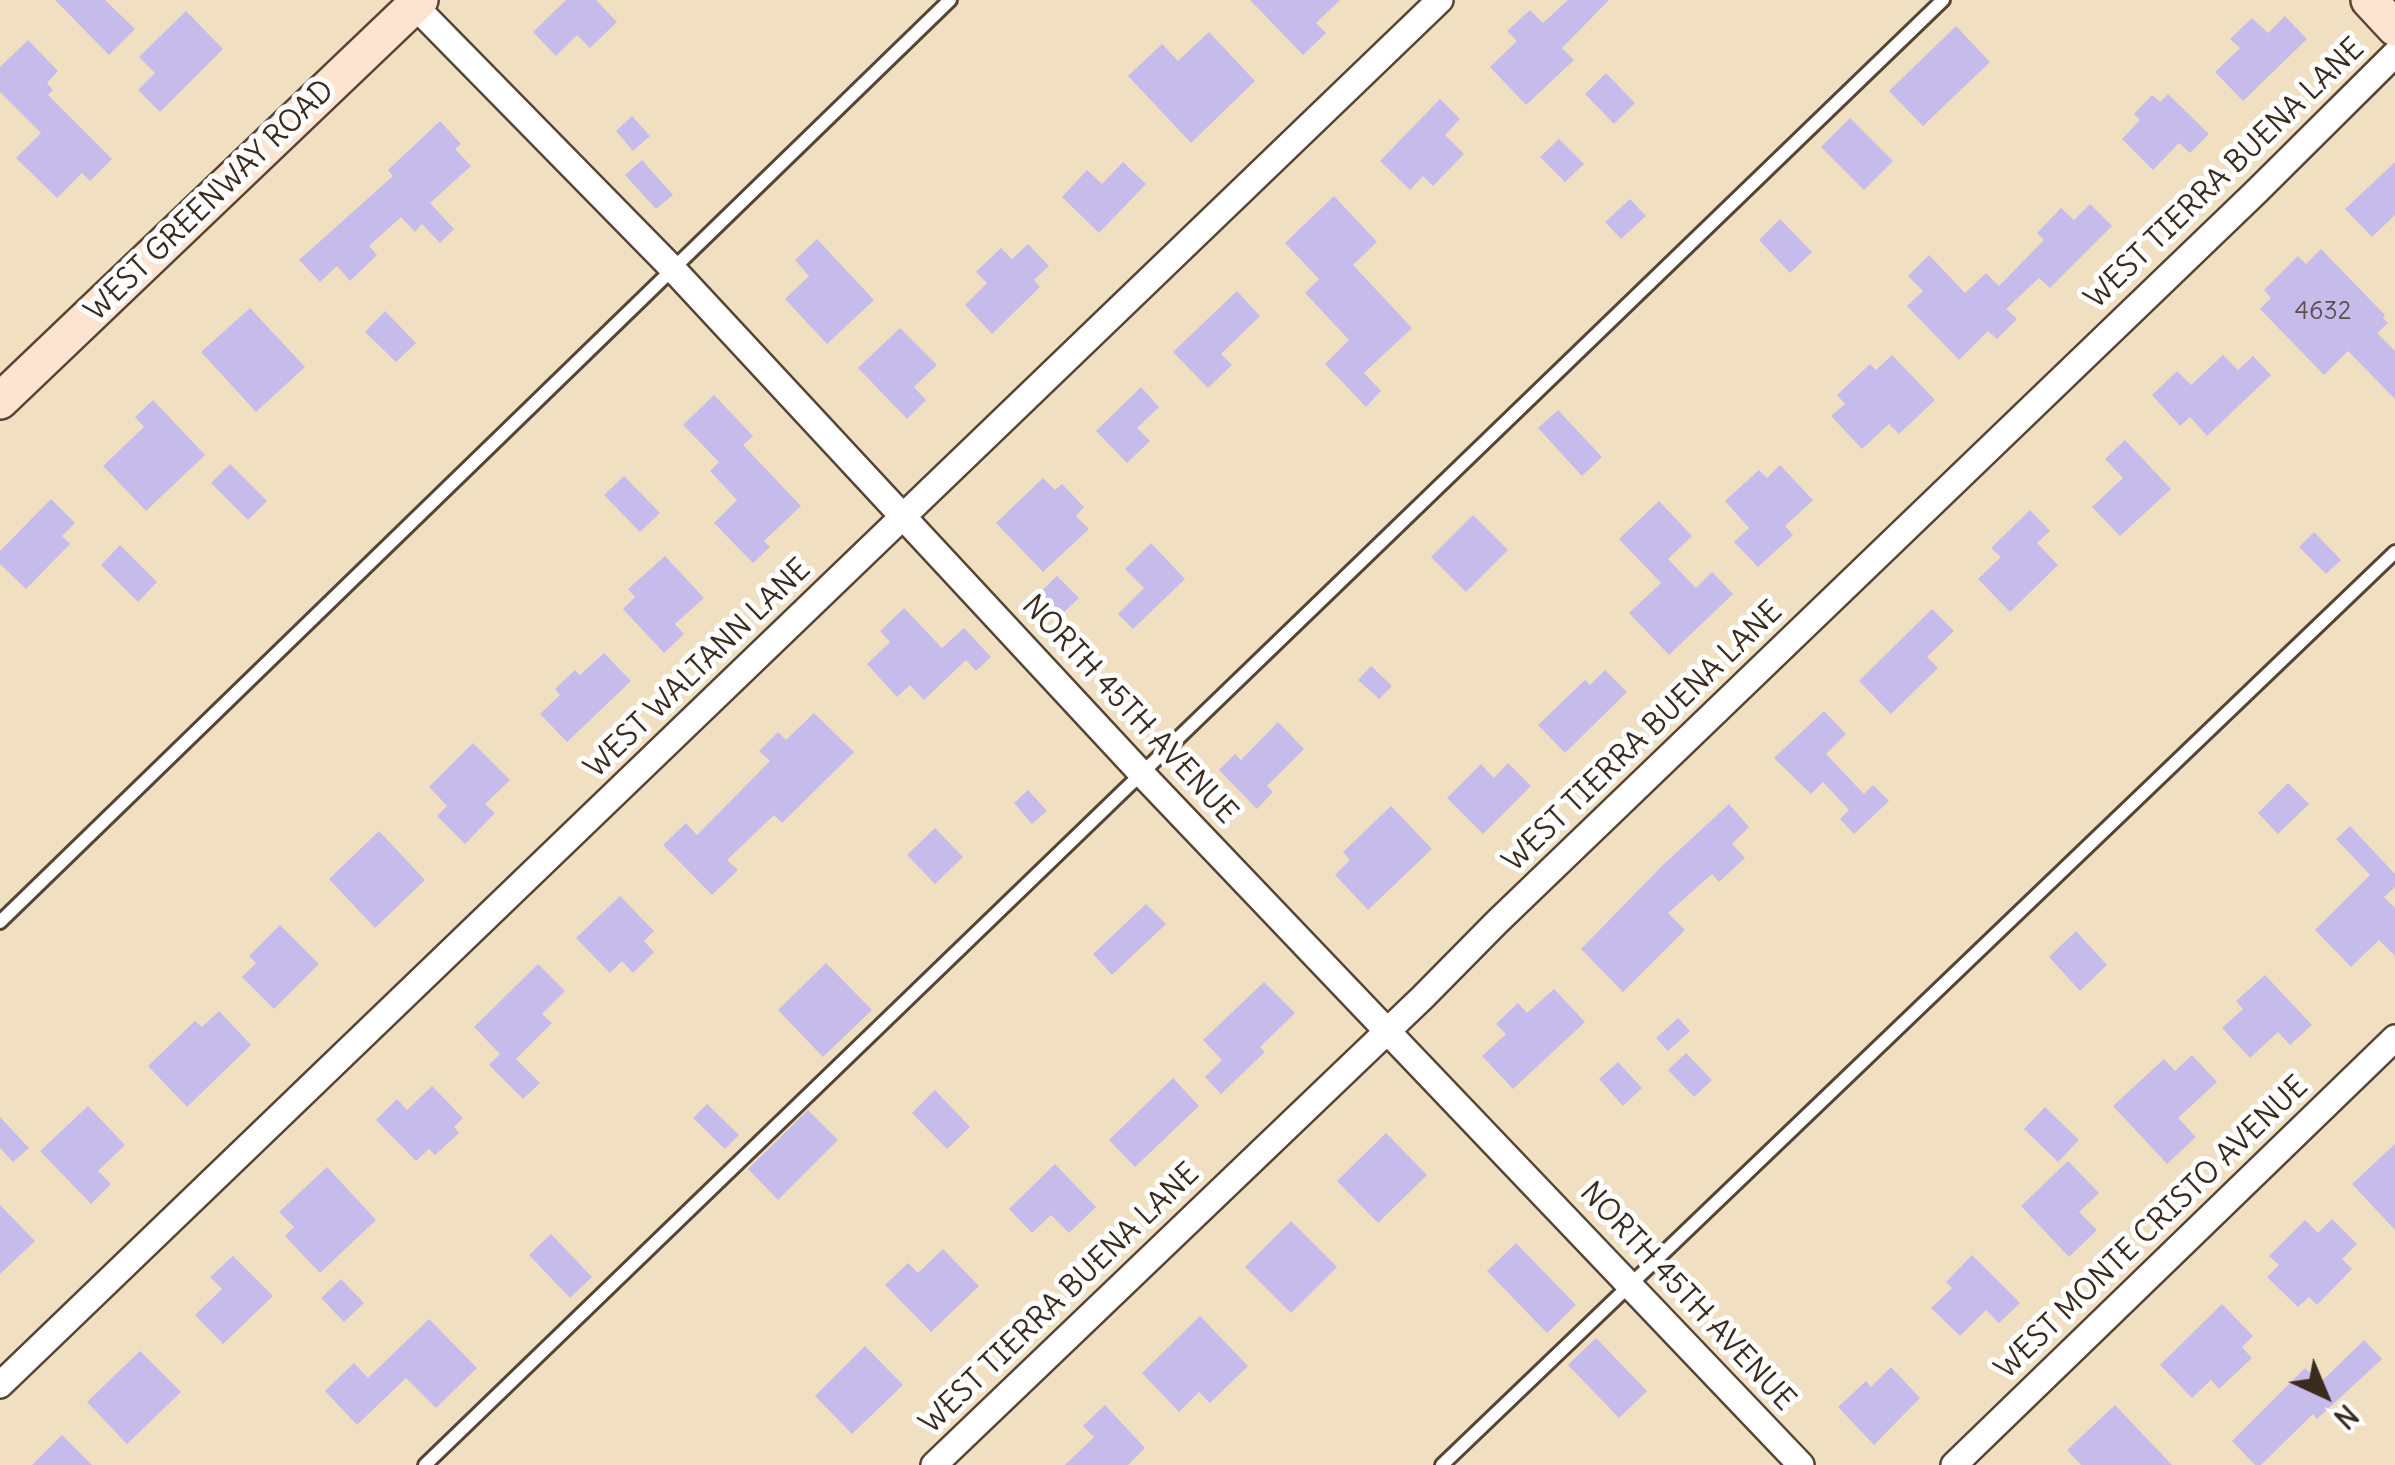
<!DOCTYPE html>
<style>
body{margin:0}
#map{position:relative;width:2395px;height:1465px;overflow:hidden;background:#f0e0c1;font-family:Delius,sans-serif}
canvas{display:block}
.north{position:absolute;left:2275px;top:1345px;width:100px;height:100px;-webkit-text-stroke:8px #fff;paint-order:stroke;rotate:136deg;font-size:28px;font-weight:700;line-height:40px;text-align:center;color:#3b2a1e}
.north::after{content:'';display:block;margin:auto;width:35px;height:45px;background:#3b2a1e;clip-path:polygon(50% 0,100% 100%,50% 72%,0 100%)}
</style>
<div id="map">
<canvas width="2395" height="1465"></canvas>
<div class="north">N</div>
</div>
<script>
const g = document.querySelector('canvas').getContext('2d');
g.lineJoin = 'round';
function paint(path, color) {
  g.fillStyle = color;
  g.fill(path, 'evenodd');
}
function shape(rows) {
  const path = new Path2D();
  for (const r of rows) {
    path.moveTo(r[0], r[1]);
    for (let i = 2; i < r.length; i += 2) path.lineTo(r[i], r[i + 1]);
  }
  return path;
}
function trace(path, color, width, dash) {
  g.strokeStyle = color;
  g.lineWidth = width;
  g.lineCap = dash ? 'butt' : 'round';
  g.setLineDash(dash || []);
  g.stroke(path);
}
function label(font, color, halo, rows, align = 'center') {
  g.font = font + ' Delius,sans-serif';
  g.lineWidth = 10;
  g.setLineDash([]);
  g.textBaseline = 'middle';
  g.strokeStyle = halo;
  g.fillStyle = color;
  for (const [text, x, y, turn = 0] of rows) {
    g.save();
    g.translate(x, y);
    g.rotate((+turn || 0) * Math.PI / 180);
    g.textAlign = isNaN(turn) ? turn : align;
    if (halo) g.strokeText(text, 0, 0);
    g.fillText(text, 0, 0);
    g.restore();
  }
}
paint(shape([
 [55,0,105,0,135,29,109,55],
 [566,0,596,0,617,22,590,48,577,35,556,56,533,32],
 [1250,0,1340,0,1316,23,1326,33,1303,55],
 [1568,0,1609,0,1562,48,1574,60,1526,105,1490,67,1517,41,1507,31,1530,10,1543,23],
 [186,11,223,49,160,112,138,90,155,73,139,57],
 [2285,16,2307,39,2243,101,2215,72,2240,48,2230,39,2252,18,2268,33],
 [1956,26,1990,62,1923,126,1889,91],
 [1209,32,1255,81,1191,143,1128,76,1162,44,1178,61],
 [28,40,58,71,47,83,53,90,48,95,112,159,90,181,82,173,57,198,16,158,41,133,0,92,0,67],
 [1606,73,1635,103,1614,124,1585,94],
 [2168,94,2209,134,2190,153,2179,143,2153,170,2122,139,2140,120,2134,114,2152,95,2160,102],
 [1440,99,1460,119,1445,135,1464,154,1433,186,1423,176,1410,190,1380,161],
 [632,116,650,136,633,151,616,131],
 [1850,118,1893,161,1864,190,1821,147],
 [440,121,461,144,455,149,471,166,430,203,454,229,440,243,422,224,415,232,401,217,369,246,377,255,350,281,337,266,320,282,299,260,393,176,388,170],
 [1559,139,1584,164,1565,182,1540,157],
 [642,160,673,195,656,209,625,175],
 [1123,162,1146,184,1099,233,1062,197,1087,170,1102,184],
 [2395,162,2395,215,2372,237,2345,209],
 [1334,196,1377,242,1353,265,1412,328,1364,373,1381,391,1366,407,1325,364,1349,340,1305,293,1319,279,1285,243],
 [1630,199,1646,216,1621,239,1605,222],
 [2090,204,2112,226,2050,288,2039,278,2006,309,2017,319,1997,339,1988,331,1959,360,1907,306,1923,291,1908,276,1929,255,1965,293,1986,273,1999,286,2044,240,2037,233,2061,208,2074,220],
 [1780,219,1812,252,1790,273,1759,240],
 [817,239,874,300,827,344,785,299,809,276,795,260],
 [1028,244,1049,266,1034,280,1040,287,992,334,965,305,987,283,976,272,1001,248,1012,259],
 [2321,249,2385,315,2383,318,2388,323,2377,333,2395,351,2395,399,2348,351,2324,375,2260,309,2271,298,2264,290,2298,256,2306,264],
 [1237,291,1260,316,1221,354,1232,365,1208,388,1173,352],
 [250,308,305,367,256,412,201,352],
 [385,311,416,343,396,362,365,332],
 [900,328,937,365,914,387,926,400,907,419,858,368],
 [1892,355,1935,400,1899,434,1889,424,1862,449,1831,416,1845,404,1837,395,1870,364,1876,370],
 [2223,355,2238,370,2253,356,2271,375,2207,436,2190,417,2180,426,2152,395,2177,371,2191,385],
 [1141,387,1159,407,1137,428,1150,441,1127,463,1096,431],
 [714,395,753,436,743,445,801,506,764,541,770,547,753,563,714,523,737,500,710,471,719,462,683,425],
 [153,400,205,455,146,511,103,466,144,427,135,417],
 [1558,410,1602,457,1582,476,1538,428],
 [2125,440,2171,489,2120,536,2092,507,2123,478,2105,459],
 [230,464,267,501,248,520,211,483],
 [1780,465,1813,500,1785,526,1793,535,1758,567,1734,542,1749,528,1725,501,1759,470,1767,478],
 [624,476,660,513,640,532,604,495],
 [1043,478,1055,490,1062,484,1084,507,1076,516,1089,529,1043,572,996,523],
 [51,499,75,523,62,536,70,544,26,589,0,564,0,551],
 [1659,501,1692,536,1668,559,1696,588,1712,572,1733,594,1669,655,1629,613,1661,583,1619,539],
 [2030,510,2050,531,2037,543,2058,565,2010,612,1978,579,2001,557,1991,548],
 [1473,515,1508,550,1466,592,1431,557],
 [2314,532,2341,560,2326,574,2299,547],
 [1151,543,1185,579,1133,629,1118,614,1144,588,1125,569],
 [120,545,157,582,138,602,101,565],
 [665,556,704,598,675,624,684,634,664,653,623,609,635,597,628,589],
 [1057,576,1079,598,1060,616,1038,594],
 [904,608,942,648,964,628,991,657,976,671,966,660,924,700,910,685,897,697,867,664,890,642,880,631],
 [1932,609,1954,631,1927,657,1938,668,1891,714,1859,681],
 [604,653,631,681,567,742,540,714,560,695,555,689,575,670,580,675],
 [1371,666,1392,686,1379,699,1358,680],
 [1605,670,1627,692,1565,753,1538,725,1585,680,1590,685],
 [1824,711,1846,734,1826,754,1864,794,1873,785,1889,801,1854,834,1840,819,1849,810,1823,782,1811,794,1774,758],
 [814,713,854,752,782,823,774,815,727,860,738,870,712,895,663,845,686,823,697,835,770,761,759,751,778,732,786,740],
 [1278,722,1304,749,1267,786,1273,792,1257,809,1219,770,1235,754,1241,760],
 [473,743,510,780,485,804,495,813,465,844,437,816,447,806,429,787],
 [1508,763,1531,786,1483,834,1447,798,1481,764,1494,778],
 [2288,783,2309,804,2278,834,2258,813],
 [1028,790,1047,811,1032,824,1014,803],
 [1729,804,1749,827,1732,844,1745,858,1719,882,1712,874,1668,913,1685,930,1623,992,1581,949,1663,865],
 [1391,806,1432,849,1368,910,1335,875,1350,860,1343,852],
 [2350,826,2395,874,2395,887,2384,897,2395,908,2395,956,2379,940,2351,967,2315,930,2370,875,2336,839],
 [935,828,963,857,935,884,907,855],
 [379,831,425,880,375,928,329,879],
 [620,896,654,931,644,941,654,952,633,973,622,961,610,973,576,938],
 [1146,904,1166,924,1112,975,1093,954],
 [280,925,319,964,274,1009,242,977,256,963,249,956],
 [2076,931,2107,965,2080,991,2049,957],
 [826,963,872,1010,823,1057,778,1010],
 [538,964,565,991,542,1014,552,1023,516,1059,540,1083,523,1099,489,1065,500,1054,474,1027],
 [2265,975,2312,1025,2290,1045,2278,1032,2250,1058,2222,1028,2243,1009,2236,1001],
 [1264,982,1295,1013,1260,1047,1265,1052,1221,1094,1205,1077,1222,1060,1203,1040],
 [1554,989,1585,1022,1513,1089,1482,1056,1506,1034,1496,1024,1518,1003,1527,1013],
 [219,1011,251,1045,187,1107,148,1066,195,1021,202,1027],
 [1678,1018,1690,1031,1668,1051,1656,1038],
 [1686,1053,1712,1080,1694,1097,1668,1070],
 [2192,1055,2217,1082,2178,1118,2196,1137,2167,1164,2113,1106,2164,1059,2175,1071],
 [1618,1062,1642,1088,1623,1106,1599,1079],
 [1173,1078,1199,1106,1135,1167,1109,1140],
 [432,1086,463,1118,454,1127,459,1133,435,1155,429,1149,416,1161,376,1120,397,1099,407,1110],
 [935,1090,970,1127,947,1149,912,1113],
 [707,1104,739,1135,725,1149,693,1118],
 [88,1106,125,1145,98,1171,111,1184,91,1204,40,1151],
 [2045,1107,2079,1140,2058,1162,2024,1129],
 [808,1110,838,1140,778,1200,748,1169],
 [0,1117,29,1148,13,1162,0,1148],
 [1386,1133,1427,1175,1378,1223,1337,1181],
 [2395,1144,2395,1230,2352,1184],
 [2068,1161,2099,1193,2079,1212,2097,1230,2069,1257,2021,1206],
 [1055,1164,1096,1207,1069,1233,1051,1215,1032,1233,1009,1209],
 [327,1167,376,1220,320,1273,285,1236,294,1227,279,1212],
 [0,1205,35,1241,0,1274],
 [2332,1219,2357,1244,2342,1259,2352,1269,2317,1305,2309,1297,2298,1307,2267,1277,2279,1265,2269,1256,2305,1220,2318,1233],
 [1291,1221,1337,1267,1291,1313,1245,1267],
 [551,1234,592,1277,570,1298,529,1255],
 [1516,1243,1576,1305,1547,1333,1487,1271],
 [943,1249,979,1286,931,1332,885,1285,908,1263,918,1273],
 [1972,1255,2020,1303,1999,1323,1986,1310,1960,1336,1931,1308,1952,1288,1946,1282],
 [233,1256,273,1296,223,1344,195,1315,222,1289,210,1277],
 [341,1279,364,1303,344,1322,321,1298],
 [2222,1304,2253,1336,2242,1347,2252,1358,2219,1389,2211,1380,2192,1398,2160,1365],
 [1200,1316,1248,1366,1210,1403,1199,1392,1179,1412,1142,1373],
 [429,1319,477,1368,436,1408,406,1378,357,1425,325,1391,354,1363,368,1378],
 [1596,1338,1647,1391,1619,1418,1568,1365],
 [2364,1340,2382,1359,2317,1419,2313,1414,2261,1465,2255,1465,2232,1441,2305,1368,2320,1383],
 [865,1346,903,1385,852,1434,815,1396],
 [140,1351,181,1392,127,1444,87,1402],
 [1891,1367,1920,1398,1874,1445,1838,1407,1866,1381,1871,1387],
 [1105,1405,1145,1448,1128,1465,1065,1465,1094,1437,1083,1426],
 [2115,1405,2172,1465,2081,1465,2067,1450],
 [62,1435,92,1465,32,1465]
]), '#c6bceb');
const lane = shape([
 [0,922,950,0],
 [425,1465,1943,0],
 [1442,1465,2395,552]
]);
const street = shape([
 [409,0,672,268,1142,774,1801,1465],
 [0,1385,1440,0],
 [934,1465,1423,997,1497,922,2256,192,2395,54],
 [1954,1465,2395,1038]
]);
const secondary = shape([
 [2369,0,2395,28],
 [0,401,420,0]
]);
trace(lane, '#564536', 18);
trace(street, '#564536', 30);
trace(secondary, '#564536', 40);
trace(lane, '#fff', 12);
trace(street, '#fff', 25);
trace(secondary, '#fde4d1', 35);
label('25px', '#5e4e51', null, [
 ["4632",2323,312]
]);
label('30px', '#3b2a1e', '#fff', [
 ["WEST TIERRA BUENA LANE",2225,174,-44],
 ["WEST GREENWAY ROAD",210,201,-44],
 ["WEST WALTANN LANE",698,669,-44],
 ["NORTH 45TH AVENUE",1129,710,47],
 ["WEST TIERRA BUENA LANE",1643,737,-44],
 ["WEST MONTE CRISTO AVENUE",2152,1228,-44],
 ["NORTH 45TH AVENUE",1687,1297,47],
 ["WEST TIERRA BUENA LANE",1060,1299,-44]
]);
</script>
